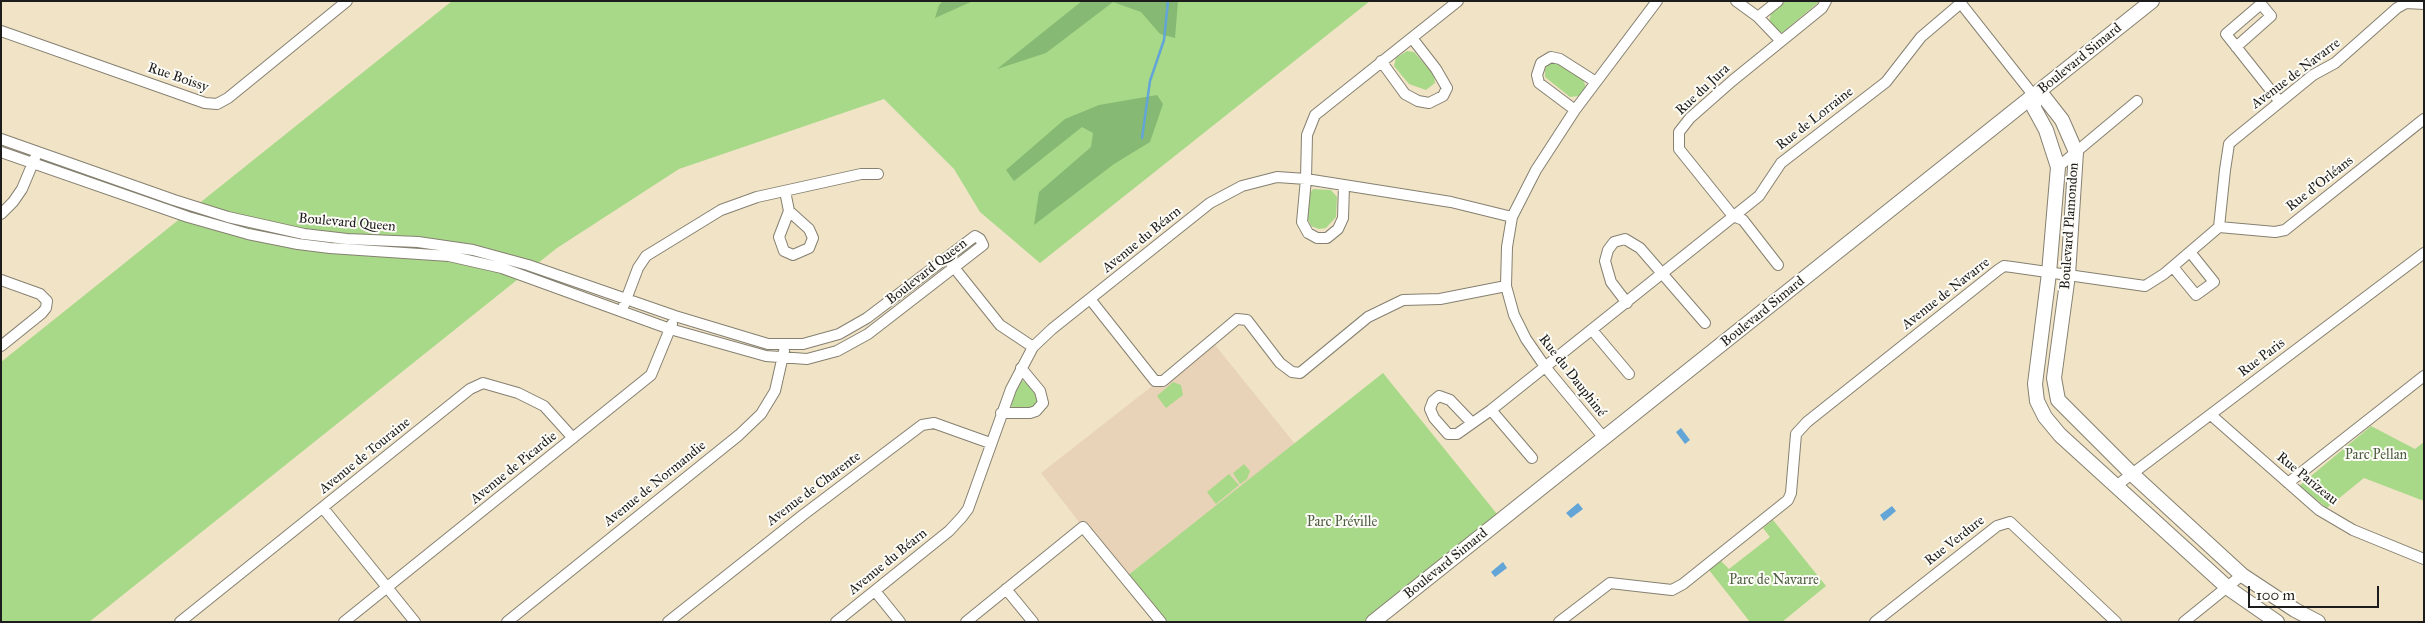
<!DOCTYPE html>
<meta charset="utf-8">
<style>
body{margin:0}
#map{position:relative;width:2425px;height:623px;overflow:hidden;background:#f0e3c6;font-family:"IM FELL Great Primer",serif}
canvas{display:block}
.frame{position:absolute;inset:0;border:2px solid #1c1c1c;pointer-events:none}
.scale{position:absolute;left:2248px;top:586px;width:131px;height:22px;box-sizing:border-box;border:2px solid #1c1c1c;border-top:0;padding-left:6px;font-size:15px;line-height:18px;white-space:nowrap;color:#1c1c1c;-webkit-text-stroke:4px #fdfcf7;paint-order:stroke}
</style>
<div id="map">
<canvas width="2425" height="623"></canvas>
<div class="frame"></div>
<div class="scale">100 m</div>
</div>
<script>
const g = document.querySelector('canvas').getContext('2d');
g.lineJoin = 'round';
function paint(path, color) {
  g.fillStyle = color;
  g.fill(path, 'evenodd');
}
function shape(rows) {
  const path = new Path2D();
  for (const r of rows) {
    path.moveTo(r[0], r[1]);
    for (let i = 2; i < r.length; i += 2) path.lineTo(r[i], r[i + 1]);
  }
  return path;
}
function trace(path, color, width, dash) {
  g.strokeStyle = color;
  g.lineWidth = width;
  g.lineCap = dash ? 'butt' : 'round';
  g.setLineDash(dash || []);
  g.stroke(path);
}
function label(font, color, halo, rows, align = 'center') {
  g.font = font + ' "IM FELL Great Primer",serif';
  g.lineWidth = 4;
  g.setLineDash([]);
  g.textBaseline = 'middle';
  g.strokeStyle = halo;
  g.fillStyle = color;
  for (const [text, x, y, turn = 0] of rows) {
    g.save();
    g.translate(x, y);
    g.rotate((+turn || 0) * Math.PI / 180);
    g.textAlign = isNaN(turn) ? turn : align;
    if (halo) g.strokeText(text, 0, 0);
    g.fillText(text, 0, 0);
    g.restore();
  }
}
paint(shape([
 [1211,340,1295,444,1127,576,1083,527,1041,473]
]), '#e9d3b8');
paint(shape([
 [452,1,1370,1,1040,263,980,212,954,169,884,99,679,169,557,248,89,622,1,622,1,362],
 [1786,1,1820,1,1783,32,1779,32,1769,22,1771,14],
 [1407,51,1414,52,1434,75,1435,83,1426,90,1409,84,1394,66,1396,58],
 [1550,63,1558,63,1583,80,1586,87,1579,96,1570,97,1545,77,1545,69],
 [1313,189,1331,190,1337,197,1336,217,1326,228,1319,229,1311,226,1306,215,1308,196],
 [1383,373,1497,514,1364,622,1165,622,1127,576],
 [1022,380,1037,390,1039,401,1036,406,1029,409,1013,409,1010,403],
 [1173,382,1181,385,1183,395,1166,408,1157,396],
 [2371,426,2415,449,2424,442,2424,501,2364,478,2327,508,2299,486],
 [1244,464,1250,471,1247,479,1240,484,1233,473],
 [1229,474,1239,485,1216,504,1207,492],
 [1773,520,1826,586,1782,622,1750,622,1709,570,1721,561,1729,569,1770,537,1763,528]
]), '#a8d988');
paint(shape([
 [943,1,973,1,935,18,939,5],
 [1082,1,1178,1,1175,38,1160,34,1141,12,1113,2,1046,53,997,69],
 [1157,95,1163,104,1150,142,1114,164,1034,225,1039,192,1091,147,1093,133,1082,127,1014,181,1006,170,1065,119,1099,105]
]), '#86b974');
paint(shape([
 [1681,428,1690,440,1685,444,1676,432],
 [1578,503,1583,509,1571,518,1566,513],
 [1892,506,1896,511,1884,521,1880,515],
 [1503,562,1507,568,1495,577,1491,572]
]), '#62a5d6');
trace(shape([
 [1142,138,1150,81,1164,40,1168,1]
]), '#62a5d6', 2.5);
const street = shape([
 [1736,1,1758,17,1781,41],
 [1959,1,2034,96],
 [1758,17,1778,1],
 [1,31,205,103,217,104,228,98,347,1],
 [2236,47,2271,16,2261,4,2226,34,2280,102],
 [1381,61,1405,94,1418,101,1429,103,1443,96,1447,88,1436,69,1412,38],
 [1575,110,1539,83,1537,75,1541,63,1551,57,1560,59,1596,82],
 [1,139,174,200,228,217,304,234,347,239,418,242,473,250,528,265,675,316,768,344,803,344,839,334,867,318,975,236,980,239,983,245,868,334,837,351,807,359,766,356,670,329,502,268,449,256,330,248,298,244,248,234,188,217,1,152],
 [2058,167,2137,101],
 [1344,185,1343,218,1338,229,1327,238,1317,238,1308,233,1302,222,1306,179,1307,135,1315,115,1458,1],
 [785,191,789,211,779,237,784,251,793,255,809,248,813,238,809,229,789,211],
 [1,214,13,202,22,189,35,158],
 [2219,227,2275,232,2285,230,2424,119],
 [952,265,1000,325,1033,347],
 [1778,265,1743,220,1733,216,1679,149,1679,132,1690,118,1732,81,1822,8,1826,1],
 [2173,267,2196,295,2214,282,2190,252],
 [1,280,40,294,47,301,46,308,42,313,1,346],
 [1090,299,1155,381,1163,381,1237,319,1247,320,1280,363,1292,372,1300,373,1368,317,1403,300,1440,299,1506,286],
 [1627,303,1611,282,1605,261,1608,250,1614,242,1625,239,1640,248,1705,323],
 [624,305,638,268,646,256,721,210,757,197,861,174,878,174],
 [1592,330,1629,374],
 [1491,410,1532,458],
 [1001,413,1030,413,1036,411,1043,403,1040,391,1021,368],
 [2211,415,2319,510,2353,530,2424,559],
 [1472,423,1450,400,1439,396,1433,401,1430,409,1434,418,1448,434,1457,434,1491,410,1759,196,1781,163,1886,82,1921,37,1961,3],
 [1604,438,1546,368,1526,339,1514,315,1506,286,1507,247,1512,217,1536,170,1575,110,1657,1],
 [2288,483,2424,376],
 [2116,486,2424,253],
 [323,508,415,622],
 [1006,589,1033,622],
 [875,591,900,622],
 [180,622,470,389,483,383,518,393,544,406,573,438],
 [344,622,651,375,672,324],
 [507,622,739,435,761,414,775,391,784,351],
 [668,622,803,515,922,425,934,423,990,443],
 [836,622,949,531,962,517,968,509,1011,389,1033,347,1052,329,1210,203,1242,186,1277,177,1306,179,1451,202,1512,217],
 [966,622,1083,527,1161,622],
 [1559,622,1610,583,1663,589,1672,590,1683,584,1788,500,1791,493,1796,434,1807,422,1998,270,2004,266,2012,267,2145,286,2164,274,2219,227,2225,170,2229,144,2232,141,2313,75,2335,63,2397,8,2406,3,2424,4],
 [1875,622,1997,526,2010,522,2116,622],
 [2184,622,2242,575]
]);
const secondary = shape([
 [2034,96,2044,97,2062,120,2076,152,2068,275,2054,378,2058,400,2132,474,2242,575,2295,610,2318,622],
 [2034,96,2034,108,2046,130,2058,167,2049,273,2035,384,2037,401,2045,417,2060,435,2228,588,2277,622],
 [1373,622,2152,1]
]);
trace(street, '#868071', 12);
trace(secondary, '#868071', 16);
trace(street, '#fff', 10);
trace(secondary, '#fff', 14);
label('14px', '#1c1c1c', '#fdfcf7', [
 ["Boulevard Simard",2080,59,-39],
 ["Avenue de Navarre",2296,74,-37],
 ["Rue Boissy",178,78,19],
 ["Rue du Jura",1703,90,-43],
 ["Rue de Lorraine",1815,119,-38],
 ["Rue d'Orléans",2320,184,-38],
 ["Boulevard Queen",347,223,5],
 ["Boulevard Plamondon",2070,226,-86],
 ["Avenue du Béarn",1142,240,-39],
 ["Boulevard Queen",927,272,-38],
 ["Avenue de Navarre",1946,294,-38],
 ["Boulevard Simard",1763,312,-39],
 ["Rue Paris",2262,358,-37],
 ["Rue du Dauphiné",1572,376,52],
 ["Avenue de Touraine",365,456,-39],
 ["Avenue de Picardie",514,468,-39],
 ["Rue Parizeau",2307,479,39],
 ["Avenue de Normandie",655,484,-39],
 ["Avenue de Charente",814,489,-37],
 ["Rue Verdure",1955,541,-38],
 ["Avenue du Béarn",888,562,-39],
 ["Boulevard Simard",1446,564,-39]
]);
label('14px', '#4d5e42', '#fdfcf7', [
 ["Parc Pellan",2376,456],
 ["Parc Préville",1342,523],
 ["Parc de Navarre",1774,581]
]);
</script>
